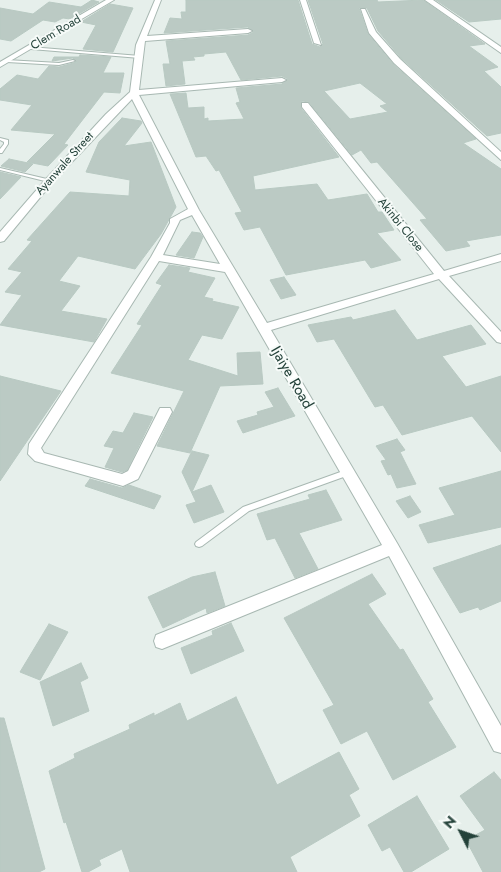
<!DOCTYPE html>
<style>
body{margin:0}
#map{position:relative;width:501px;height:872px;overflow:hidden;background:#e6efeb;font-family:Jost,sans-serif}
canvas{display:block}
.north{position:absolute;left:436px;top:807px;width:50px;height:50px;-webkit-text-stroke:4px #f7fbf9;paint-order:stroke;rotate:311deg;font-size:14px;font-weight:700;line-height:20px;text-align:center;color:#24423a}
.north::after{content:'';display:block;margin:auto;width:18px;height:22px;background:#24423a;clip-path:polygon(50% 0,100% 100%,50% 72%,0 100%)}
</style>
<div id="map">
<canvas width="501" height="872"></canvas>
<div class="north">N</div>
</div>
<script>
const g = document.querySelector('canvas').getContext('2d');
g.lineJoin = 'round';
function paint(path, color) {
  g.fillStyle = color;
  g.fill(path, 'evenodd');
}
function shape(rows) {
  const path = new Path2D();
  for (const r of rows) {
    path.moveTo(r[0], r[1]);
    for (let i = 2; i < r.length; i += 2) path.lineTo(r[i], r[i + 1]);
  }
  return path;
}
function trace(path, color, width, dash) {
  g.strokeStyle = color;
  g.lineWidth = width;
  g.lineCap = dash ? 'butt' : 'round';
  g.setLineDash(dash || []);
  g.stroke(path);
}
function label(font, color, halo, rows, align = 'center') {
  g.font = font + ' Jost,sans-serif';
  g.lineWidth = 4;
  g.setLineDash([]);
  g.textBaseline = 'middle';
  g.strokeStyle = halo;
  g.fillStyle = color;
  for (const [text, x, y, turn = 0] of rows) {
    g.save();
    g.translate(x, y);
    g.rotate((+turn || 0) * Math.PI / 180);
    g.textAlign = isNaN(turn) ? turn : align;
    if (halo) g.strokeText(text, 0, 0);
    g.fillText(text, 0, 0);
    g.restore();
  }
}
const building = shape([
 [92,0,99,2,70,19,63,18,55,22,43,20,11,41,0,39,0,8,33,14,49,2,81,7,92,0],
 [186,0,298,0,312,44,320,47,323,44,308,0,377,0,378,2,423,0,485,44,469,46,498,67,484,71,501,87,501,133,487,136,401,58,378,31,367,8,359,8,368,34,393,64,476,139,463,143,501,169,501,235,466,241,470,246,446,251,420,220,427,219,377,162,371,163,361,150,352,155,309,102,302,101,301,108,339,157,253,176,255,190,317,184,328,200,367,194,378,212,382,212,394,230,377,233,401,260,371,268,365,260,286,275,260,227,244,230,235,213,242,212,219,170,216,171,206,156,196,157,170,94,186,93,188,108,204,107,204,119,208,118,208,121,244,119,236,103,240,102,236,88,282,84,288,79,282,76,241,80,226,52,204,54,204,56,193,57,195,60,182,61,185,84,166,86,163,64,170,64,166,41,248,35,254,32,248,27,164,33,170,18,182,19,181,12,186,12,186,0],
 [360,83,387,104,380,106,388,112,350,119,324,91,360,83],
 [436,0,501,0,501,19,469,22,436,0],
 [110,4,133,8,113,52,83,49,96,25,81,22,110,4],
 [80,55,111,57,103,73,124,73,120,93,104,92,64,144,68,145,48,166,27,162,55,134,11,130,32,105,0,100,0,89,17,75,38,79,49,66,59,67,77,62,73,58,52,61,54,57,79,57,80,55],
 [122,118,141,121,142,123,124,146,151,142,176,207,161,234,135,269,78,256,59,281,80,286,61,311,107,319,94,342,0,325,22,295,5,292,22,272,8,269,32,241,27,240,70,192,129,196,130,180,86,172,99,142,122,118],
 [9,159,33,164,25,172,1,166,9,159],
 [0,172,21,177,0,199,0,172],
 [192,232,200,233,203,237,194,258,176,255,192,232],
 [169,265,190,268,188,272,215,278,204,297,213,299,212,301,239,307,222,339,202,335,188,360,238,376,237,353,260,352,263,384,220,386,190,453,157,446,184,391,111,373,142,325,137,324,162,285,156,283,169,265],
 [284,277,296,295,281,299,270,280,284,277],
 [395,310,417,340,471,325,486,344,442,356,466,387,501,376,501,452,472,416,402,435,383,405,375,407,334,339,317,342,308,325,351,317,353,320,395,310],
 [0,376,61,391,0,481,0,376],
 [278,388,295,416,243,433,237,421,258,415,257,412,274,407,265,392,278,388],
 [134,413,153,417,127,470,122,472,105,467,114,448,104,446,113,431,123,433,134,413],
 [397,439,405,450,400,452,416,484,397,488,391,474,388,475,381,461,386,460,376,446,397,439],
 [192,451,209,455,192,492,211,485,224,512,194,523,186,505,196,502,182,472,192,451],
 [501,471,501,527,428,543,419,525,455,515,439,488,501,471],
 [90,479,122,488,129,485,161,496,154,509,85,486,90,479],
 [326,490,342,520,299,533,318,569,295,578,275,538,267,540,257,514,310,499,308,495,326,490],
 [410,496,421,512,408,518,396,501,410,496],
 [501,545,501,601,480,610,478,607,460,613,433,568,501,545],
 [215,572,225,606,207,613,206,608,163,628,148,597,192,577,215,572],
 [372,574,386,594,368,604,400,650,403,649,433,699,428,702,456,747,393,780,367,731,341,744,323,710,334,705,284,618,372,574],
 [231,623,244,651,191,674,181,648,213,635,212,631,231,623],
 [49,624,68,632,40,680,20,672,49,624],
 [81,663,88,678,80,682,89,711,53,726,40,682,81,663],
 [236,697,277,785,339,752,359,789,349,795,360,816,290,857,297,872,130,872,122,849,99,860,101,865,88,872,82,872,66,822,64,823,49,771,75,758,74,754,130,729,129,725,154,713,154,716,180,703,187,721,236,697],
 [0,718,4,718,45,869,39,872,0,872,0,718],
 [494,772,501,780,501,872,483,872,466,840,485,830,460,796,494,772],
 [417,796,449,849,411,872,404,872,390,847,382,851,368,825,417,796]
]);
paint(building, '#bbcac4');
trace(building, '#b8c9c2', 1);
const lane = shape([
 [30,47,140,56,142,57,140,58,31,49,30,49,30,47],
 [6,60,59,63,73,60,75,61,59,65,7,62,6,62,6,60],
 [0,138,8,140,8,144,2,153,0,153,0,149,4,144,4,142,0,140,0,138],
 [0,168,51,180,51,181,49,182,0,170,0,168],
 [346,470,349,471,350,473,349,475,249,511,202,546,199,547,196,546,195,544,196,542,243,507,346,470]
]);
const street = shape([
 [106,0,114,0,0,67,0,62,106,0],
 [155,0,161,0,147,36,248,29,252,31,248,33,145,41,139,90,282,78,286,80,282,82,139,95,199,210,267,323,434,274,302,107,302,103,308,103,444,271,501,254,501,261,449,276,501,332,501,343,497,342,439,279,271,330,397,543,501,726,501,753,494,751,389,556,162,649,156,647,154,641,156,635,382,545,225,272,159,261,41,448,44,453,122,474,128,471,160,408,170,408,172,412,138,479,123,486,35,461,28,454,29,444,151,257,170,223,170,219,188,209,132,99,52,183,4,241,0,242,0,232,46,179,106,114,130,92,136,45,155,0],
 [192,215,220,264,163,255,180,220,192,215],
 [300,0,306,0,321,45,314,43,300,0],
 [425,0,433,0,501,47,501,53,425,0],
 [361,9,365,9,376,32,400,59,501,152,501,160,394,63,369,33,361,9]
]);
trace(lane, '#a8b8b2', 2);
trace(street, '#a8b8b2', 2);
paint(lane, '#fff');
paint(street, '#fff');
label('12px', '#24423a', '#f7fbf9', [
 ["Clem Road",56,33,-31],
 ["Ayanwale Street",65,164,-48],
 ["Akinbi Close",400,225,51]
]);
label('15px', '#24423a', '#f7fbf9', [
 ["Ijaiye Road",291,378,60]
]);
</script>
